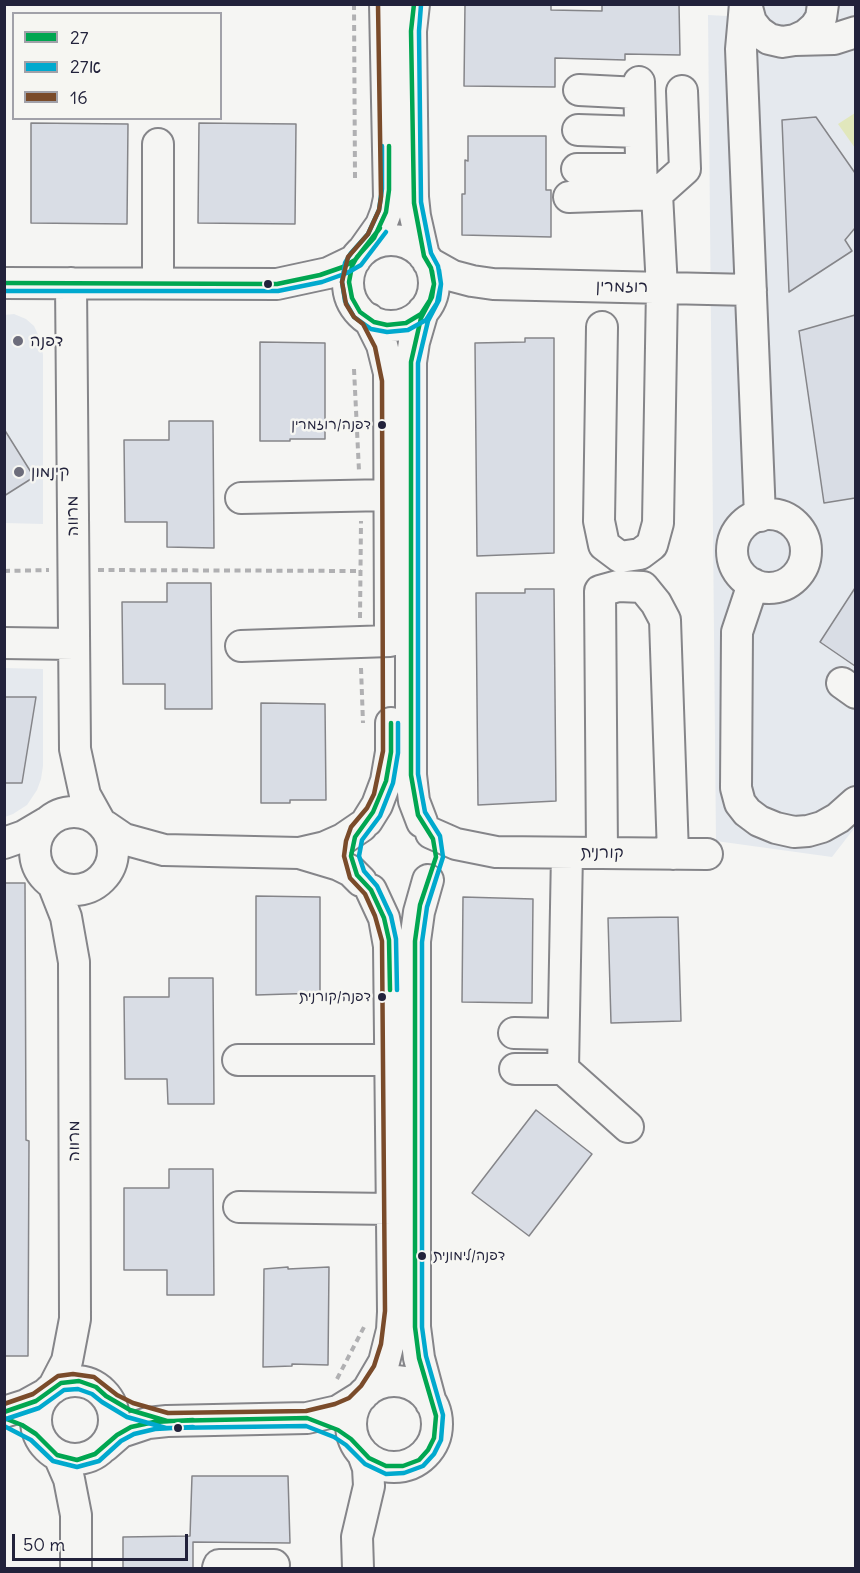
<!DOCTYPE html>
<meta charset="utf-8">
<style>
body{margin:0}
#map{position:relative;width:860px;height:1573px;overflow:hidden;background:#f5f5f3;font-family:Delius,"Playpen Sans Hebrew",sans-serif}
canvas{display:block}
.frame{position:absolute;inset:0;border:6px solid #22223b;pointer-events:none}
.legend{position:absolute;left:12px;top:12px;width:210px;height:108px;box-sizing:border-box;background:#f6f6f2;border:2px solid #a1a1a9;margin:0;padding:8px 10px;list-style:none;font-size:18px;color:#22223b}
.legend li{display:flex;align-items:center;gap:12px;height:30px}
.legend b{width:30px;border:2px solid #a1a1a9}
.scale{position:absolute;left:12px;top:1534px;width:176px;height:27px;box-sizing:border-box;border:3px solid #22223b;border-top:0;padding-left:8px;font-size:18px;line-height:21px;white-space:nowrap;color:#22223b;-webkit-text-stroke:4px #f6f6f2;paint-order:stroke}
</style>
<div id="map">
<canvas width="860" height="1573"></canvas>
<div class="frame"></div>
<ul class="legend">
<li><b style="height:8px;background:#00a651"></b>27</li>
<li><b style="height:8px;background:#00a9ce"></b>27א</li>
<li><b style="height:8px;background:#7a4b2a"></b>16</li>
</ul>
<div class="scale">50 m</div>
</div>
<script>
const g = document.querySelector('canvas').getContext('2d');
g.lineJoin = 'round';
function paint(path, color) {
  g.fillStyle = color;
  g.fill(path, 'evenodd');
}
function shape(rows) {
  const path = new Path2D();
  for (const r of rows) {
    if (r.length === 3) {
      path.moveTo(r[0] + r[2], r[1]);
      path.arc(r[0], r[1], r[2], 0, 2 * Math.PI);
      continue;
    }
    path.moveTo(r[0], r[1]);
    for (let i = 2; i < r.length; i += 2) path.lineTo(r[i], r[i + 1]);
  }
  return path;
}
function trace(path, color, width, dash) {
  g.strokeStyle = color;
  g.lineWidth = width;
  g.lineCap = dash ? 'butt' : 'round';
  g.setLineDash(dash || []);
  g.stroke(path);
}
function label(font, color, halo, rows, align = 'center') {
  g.font = font + ' Delius,"Playpen Sans Hebrew",sans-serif';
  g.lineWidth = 5;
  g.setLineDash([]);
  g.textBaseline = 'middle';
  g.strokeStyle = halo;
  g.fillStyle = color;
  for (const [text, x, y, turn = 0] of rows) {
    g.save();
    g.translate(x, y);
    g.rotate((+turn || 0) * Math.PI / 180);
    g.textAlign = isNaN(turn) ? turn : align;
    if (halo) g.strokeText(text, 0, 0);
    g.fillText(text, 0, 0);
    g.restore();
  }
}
paint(shape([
 [727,5,855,5,856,826,832,857,716,841,708,15,727,16],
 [14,314,26,319,34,326,40,339,43,355,43,524,5,523,4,315],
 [5,668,43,669,43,766,41,779,37,790,27,805,13,814,5,817]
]), '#e5e9ee');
paint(shape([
 [855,113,856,113,855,148,838,124]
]), '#e1e7bc');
const building = shape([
 [465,4,551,4,551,10,602,11,602,4,679,4,680,55,625,54,625,60,555,58,555,87,464,86,465,4],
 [816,117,855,173,855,228,845,240,852,251,789,292,782,120,816,117],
 [31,123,128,124,127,224,31,223,31,123],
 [199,123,296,124,295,224,198,223,199,123],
 [468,136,546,136,546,190,551,190,551,237,462,235,462,194,465,194,465,160,468,161,468,136],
 [855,315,855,498,824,503,799,331,855,315],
 [525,338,554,338,554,553,477,556,475,343,525,342,525,338],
 [260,342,325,343,325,439,290,439,290,441,260,441,260,342],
 [169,421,213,421,214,548,167,547,167,522,125,522,124,440,169,440,169,421],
 [4,429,34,477,4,496,4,429],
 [167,583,211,583,212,709,165,709,165,684,123,684,122,602,167,602,167,583],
 [855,588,855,666,820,642,855,588],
 [525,589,554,589,556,801,478,805,476,593,525,593,525,589],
 [4,697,36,697,22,783,4,783,4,697],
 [261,703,325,704,326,800,290,800,290,803,261,803,261,703],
 [4,883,25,883,26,1140,29,1141,28,1356,4,1356,4,883],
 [256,896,320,897,320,993,256,995,256,896],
 [463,897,533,899,532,1003,462,1002,463,897],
 [678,917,681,1021,611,1023,608,918,678,917],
 [169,978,213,978,214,1104,168,1104,167,1079,125,1079,124,997,169,997,169,978],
 [536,1110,592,1154,529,1236,472,1193,536,1110],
 [169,1169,213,1169,214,1295,167,1295,167,1270,124,1270,124,1188,169,1188,169,1169],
 [288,1267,288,1269,329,1267,328,1365,292,1364,292,1366,263,1367,264,1269,288,1267],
 [192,1476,288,1476,290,1543,193,1542,193,1569,123,1569,123,1537,190,1536,192,1476]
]);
paint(building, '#d9dde5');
trace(building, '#858589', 1.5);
const minor = shape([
 [414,4,411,31,413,197,415,216,424,256],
 [745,4,741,49,760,516],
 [746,4,751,22,759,32,769,39,782,42,795,40,806,35,815,27,821,18,823,4],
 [795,40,834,39,856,32],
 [639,82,642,194],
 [579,90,639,93],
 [578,130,640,132],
 [577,169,641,169],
 [657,194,685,169,682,91],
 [569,197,657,194,662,288,658,523,652,545,640,554,620,557,604,545,599,521,602,327],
 [391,283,43],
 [364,249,381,225,386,212,389,198,385,4],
 [428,262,453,276,472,281,493,284,751,290],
 [4,283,277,284,328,273,355,260],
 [71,283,75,749,85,795,100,822],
 [158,283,158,144],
 [369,319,382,345,389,373,390,636],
 [241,498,390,495],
 [769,551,37],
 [753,584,737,632,736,788,740,803,747,812,759,821,776,828,794,832,808,831,822,827,838,818,856,802],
 [4,643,74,644],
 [241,646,390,641],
 [842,683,856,693],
 [74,851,39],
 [367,821,377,805,386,781,391,752,391,723],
 [422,822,414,801,411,775,411,362,414,342,423,311],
 [105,826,124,839,164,850,299,853,339,865,351,871,361,881],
 [431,833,456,844,496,852,707,854],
 [4,843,24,836,46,823],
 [299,853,325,847,343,839,362,826],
 [567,853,563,1069,628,1127],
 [602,853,600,591,618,586,643,587,656,603,665,620,673,854],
 [428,880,419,912,415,941,415,1327,419,1358,431,1403],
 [514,1033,563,1034],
 [238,1060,390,1060],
 [515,1069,563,1069],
 [239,1207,392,1209],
 [75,1420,39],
 [394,1424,43],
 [53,1388,67,1361,75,1319,74,962,66,917,53,884],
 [367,1391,384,1362,392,1330,393,1312,389,946,384,918,371,890],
 [4,1412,26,1405,46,1394],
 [105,1446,121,1432,148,1423,167,1421,307,1418,338,1411,362,1396],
 [59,1456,69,1479,76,1515,76,1568],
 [218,1568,219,1565,274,1565],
 [358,1568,357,1537,369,1486,368,1468,363,1454]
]);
trace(minor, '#858589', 34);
trace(shape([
 [354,4,355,178],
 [354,369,359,471],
 [98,570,361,571],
 [4,571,49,570],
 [360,618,361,521],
 [361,668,363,723],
 [337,1379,364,1327]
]), '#b0b0b2', 4, [6, 4.5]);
trace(minor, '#f5f5f3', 30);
trace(shape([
 [389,146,389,190,386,212,374,238,357,257,352,266,349,282,352,298,360,312,374,322,387,325,406,323,421,314,430,300,434,284,432,271],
 [4,283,277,284,320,275,343,267,355,260,380,228],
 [390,990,389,940,384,918,371,890,357,875,351,856,355,837,373,812,386,781,391,752,391,723],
 [4,1412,36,1401,61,1383,79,1381,96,1387,106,1396,130,1410,167,1421,307,1418,338,1430,351,1439,369,1458,386,1466,403,1466,419,1460,428,1450,434,1438,436,1416,419,1358,415,1327,415,941,420,905,436,857,433,839,418,815,411,775,411,362,421,318,432,297,434,284,431,268,424,256,414,203,411,31,414,4],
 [4,1418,22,1425,36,1434,57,1455,77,1460,95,1454,117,1435,131,1427,154,1422,193,1420]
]), '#00a651', 4.5);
trace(shape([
 [382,146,382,189,379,210,368,234,351,253,345,263,342,282,345,301,354,317,371,329,387,332,408,330,426,320,437,303,441,284,439,270],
 [4,291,278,291,322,282,347,273,361,265,386,232],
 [397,990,396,939,391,916,377,886,364,871,359,856,362,840,380,816,393,783,398,753,398,723],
 [6,1419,39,1408,64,1390,78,1389,92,1394,102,1402,127,1417,166,1428,306,1426,334,1437,346,1445,365,1464,386,1474,404,1473,423,1466,434,1454,441,1440,443,1415,426,1356,422,1327,422,942,427,907,443,857,440,836,425,812,418,774,418,363,428,321,439,300,441,284,438,266,431,253,421,202,419,31,421,5],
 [4,1426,31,1440,53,1461,77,1467,99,1461,121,1441,134,1434,155,1429,193,1427]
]), '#00a9ce', 4.5);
trace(shape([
 [4,1404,33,1394,58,1376,73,1374,94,1377,117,1395,133,1403,168,1413,306,1411,335,1404,349,1398,361,1386,374,1366,381,1344,385,1311,382,941,375,916,365,894,350,878,344,856,346,841,351,827,367,808,374,794,383,751,382,381,375,347,363,324,354,317,346,304,342,282,348,257,368,234,379,210,381,197,378,4]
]), '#7a4b2a', 4.5);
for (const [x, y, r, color] of [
 [268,284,5,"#22223b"],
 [18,341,6,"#6c6c7b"],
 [382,425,5,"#22223b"],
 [19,472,6,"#6c6c7b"],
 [382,997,5,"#22223b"],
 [422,1256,5,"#22223b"],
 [178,1428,5,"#22223b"]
]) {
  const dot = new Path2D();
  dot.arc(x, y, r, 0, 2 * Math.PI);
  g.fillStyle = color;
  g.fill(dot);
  trace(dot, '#f6f6f2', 2);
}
label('14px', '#22223b', '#f6f6f2', [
 ["דפנה/רוזמרין",371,425],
 ["דפנה/קורנית",371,997],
 ["דפנה/לימונית",433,1256,"left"]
], 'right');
label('16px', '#22223b', '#f6f6f2', [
 ["רוזמרין",622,287,1],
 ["מרווה",73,516,-91],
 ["קורנית",602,853,1],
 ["מרווה",74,1141,-90]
]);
label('16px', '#22223b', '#f6f6f2', [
 ["דפנה",30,341],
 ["קינמון",31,472]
], 'left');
</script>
